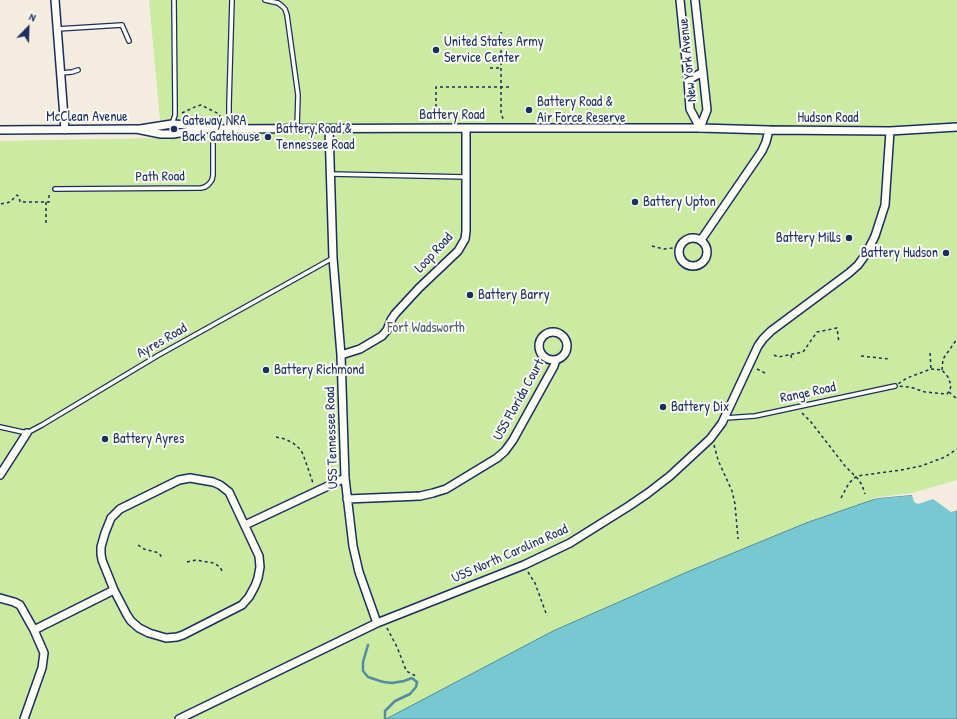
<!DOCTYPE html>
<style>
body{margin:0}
#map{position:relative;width:957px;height:719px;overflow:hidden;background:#f5ece0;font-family:"Patrick Hand",sans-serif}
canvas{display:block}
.north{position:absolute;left:8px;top:8px;width:40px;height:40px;-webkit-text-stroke:3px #fdfcf7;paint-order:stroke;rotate:23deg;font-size:11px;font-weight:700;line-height:16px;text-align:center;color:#1b2f5e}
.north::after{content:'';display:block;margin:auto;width:14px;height:18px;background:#1b2f5e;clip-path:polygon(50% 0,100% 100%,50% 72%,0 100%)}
</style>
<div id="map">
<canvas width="957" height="719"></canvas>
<div class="north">N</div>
</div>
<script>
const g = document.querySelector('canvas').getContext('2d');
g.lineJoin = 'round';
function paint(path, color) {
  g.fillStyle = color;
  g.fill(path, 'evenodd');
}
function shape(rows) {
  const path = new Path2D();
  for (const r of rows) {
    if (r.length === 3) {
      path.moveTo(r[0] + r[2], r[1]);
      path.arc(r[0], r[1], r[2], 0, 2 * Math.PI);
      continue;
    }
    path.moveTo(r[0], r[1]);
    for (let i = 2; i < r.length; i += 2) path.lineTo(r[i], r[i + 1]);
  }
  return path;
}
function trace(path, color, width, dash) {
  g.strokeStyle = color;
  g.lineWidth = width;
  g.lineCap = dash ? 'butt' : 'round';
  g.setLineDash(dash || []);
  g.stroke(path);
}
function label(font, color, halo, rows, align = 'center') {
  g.font = font + ' "Patrick Hand",sans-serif';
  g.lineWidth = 4;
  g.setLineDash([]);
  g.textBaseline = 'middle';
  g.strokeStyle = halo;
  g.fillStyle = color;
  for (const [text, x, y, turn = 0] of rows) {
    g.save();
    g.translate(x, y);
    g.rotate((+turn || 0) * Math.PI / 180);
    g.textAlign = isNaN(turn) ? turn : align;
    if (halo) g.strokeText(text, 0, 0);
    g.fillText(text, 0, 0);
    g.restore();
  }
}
paint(shape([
 [149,0,957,0,957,483,912,495,878,498,806,523,687,572,553,631,386,719,0,719,0,141,158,138,160,121]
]), '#cbeba3');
const water = shape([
 [957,482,957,719,386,719,553,631,687,572,806,523,878,498,912,495,957,482]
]);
paint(water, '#77c8d0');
trace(water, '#528ba2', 1);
paint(shape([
 [957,480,957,510,951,512,933,499,918,504,914,502,912,495,878,498,864,501,878,497,912,493]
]), '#f5ece0');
trace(shape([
 [368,645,363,662,363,671,368,677,380,681,384,682,392,683,404,681,412,678,417,682,416,687,410,694,395,701,385,711,385,719]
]), '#528ba2', 2.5);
const lane = shape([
 [265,0,278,3,282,6,285,9,287,15,298,95,297,128],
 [57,29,122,25,129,41],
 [61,73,72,72,78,70],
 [172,124,175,115,175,106,174,0],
 [229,129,229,104,232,0],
 [331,174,466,177],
 [55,189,201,188,205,187,209,184,212,180,213,175,213,129],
 [725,418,755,416,895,386],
 [0,427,27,433,42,425,157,356,333,258]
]);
const street = shape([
 [55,0,65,130],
 [680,0,688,80,690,109,700,128],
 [695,0,707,110,700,128],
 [688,80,703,72],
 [140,129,172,124,189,125,200,128],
 [329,129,333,258,341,355,345,478,353,546,359,572,377,623],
 [0,130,136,129,161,134,173,134,204,129,213,129,466,128,700,128,769,130,890,131,957,127],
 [693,252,14],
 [701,240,762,151,766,142,769,130],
 [553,346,14],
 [341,355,360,349,382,336,387,330,391,320,395,314,419,288,458,251,465,239,466,231,466,128],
 [0,475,27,433],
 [190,478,213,482,220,485,229,492,259,556,260,567,258,578,255,586,249,597,242,605,183,635,177,637,166,638,149,633,139,628,131,621,127,615,114,590,102,560,101,554,101,547,105,533,111,518,120,509,179,480,190,478],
 [347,499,420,496,433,493,446,489,497,458,505,451,513,440,554,366,556,360],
 [245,525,345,478],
 [0,598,14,602,20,605,34,630,44,653,42,668,24,719],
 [34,630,114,590],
 [179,719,377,623,524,565,570,543,629,506,648,493,670,476,710,439,722,423,758,346,763,339,771,331,849,273,858,265,866,254,875,236,885,205,890,131]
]);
trace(lane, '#1b2f5e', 6);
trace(street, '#1b2f5e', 10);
trace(shape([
 [501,32,501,112,503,119],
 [463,33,463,40],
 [490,68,500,68],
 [182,113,197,106,201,105,219,114,220,116,219,118],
 [436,119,436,87,509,87],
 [46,202,46,225],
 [1,204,10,202,17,195,19,197,20,202,49,202,49,193],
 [652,246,664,249,673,248],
 [930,353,931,369],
 [774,355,778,357,803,352,817,332,837,328,839,343],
 [791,355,792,361],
 [861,356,889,359],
 [757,369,765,373],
 [931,369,942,370,948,377,951,385,950,390,947,394,925,392,910,387,895,386,907,378,931,369],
 [942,370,943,359,957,339],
 [949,392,957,399],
 [802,413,811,422,845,466,858,479,862,485,865,494],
 [276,437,285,439,293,443,300,449,303,454,313,483],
 [714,445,718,460,732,491,735,504,738,539],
 [841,498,849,483,857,476,901,470,921,466,945,457,957,449],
 [138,545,144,549,159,553,163,559],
 [187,562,196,560,214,563,220,567,222,571],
 [528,572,535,583,547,616],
 [387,628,397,647,406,670,408,672,416,676]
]), '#1b2f5e', 1.5, [3, 3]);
trace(lane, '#fdfcf7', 3.5);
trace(street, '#fdfcf7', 7);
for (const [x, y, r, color] of [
 [436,50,4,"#1b2f5e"],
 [529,110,4,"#1b2f5e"],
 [174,129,4,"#1b2f5e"],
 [268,137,4,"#1b2f5e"],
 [635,202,4,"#1b2f5e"],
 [849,238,4,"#1b2f5e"],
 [946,253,4,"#1b2f5e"],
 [470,295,4,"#1b2f5e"],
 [266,370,4,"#1b2f5e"],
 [663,407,4,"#1b2f5e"],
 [105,439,4,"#1b2f5e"]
]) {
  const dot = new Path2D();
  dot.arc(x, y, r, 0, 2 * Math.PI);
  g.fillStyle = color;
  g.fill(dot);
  trace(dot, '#fdfcf7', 1.5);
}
label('14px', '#1b2f5e', '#fdfcf7', [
 ["United States Army",444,42],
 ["Service Center",444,58],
 ["Battery Road &",537,102],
 ["Air Force Reserve",537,118],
 ["Gateway NRA",182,121],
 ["Back Gatehouse",182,137],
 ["Battery Road &",276,129],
 ["Tennessee Road",276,145],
 ["Battery Upton",643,202],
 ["Battery Mills",841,238,"right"],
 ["Battery Hudson",938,253,"right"],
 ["Battery Barry",478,295],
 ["Battery Richmond",274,370],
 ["Battery Dix",671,407],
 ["Battery Ayres",113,439]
], 'left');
label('14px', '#1b2f5e', '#fdfcf7', [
 ["New York Avenue",688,60,-96],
 ["Battery Road",452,115],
 ["McClean Avenue",87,117],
 ["Hudson Road",828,118],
 ["Path Road",160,177,-1],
 ["Loop Road",434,253,-47],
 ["Ayres Road",162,341,-30],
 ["Range Road",808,393,-12],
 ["USS Florida Court",519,400,-61],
 ["USS Tennessee Road",332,438,-92],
 ["USS North Carolina Road",510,554,-24]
]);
label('14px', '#475e6f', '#fdfcf7', [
 ["Fort Wadsworth",426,328]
]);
</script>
